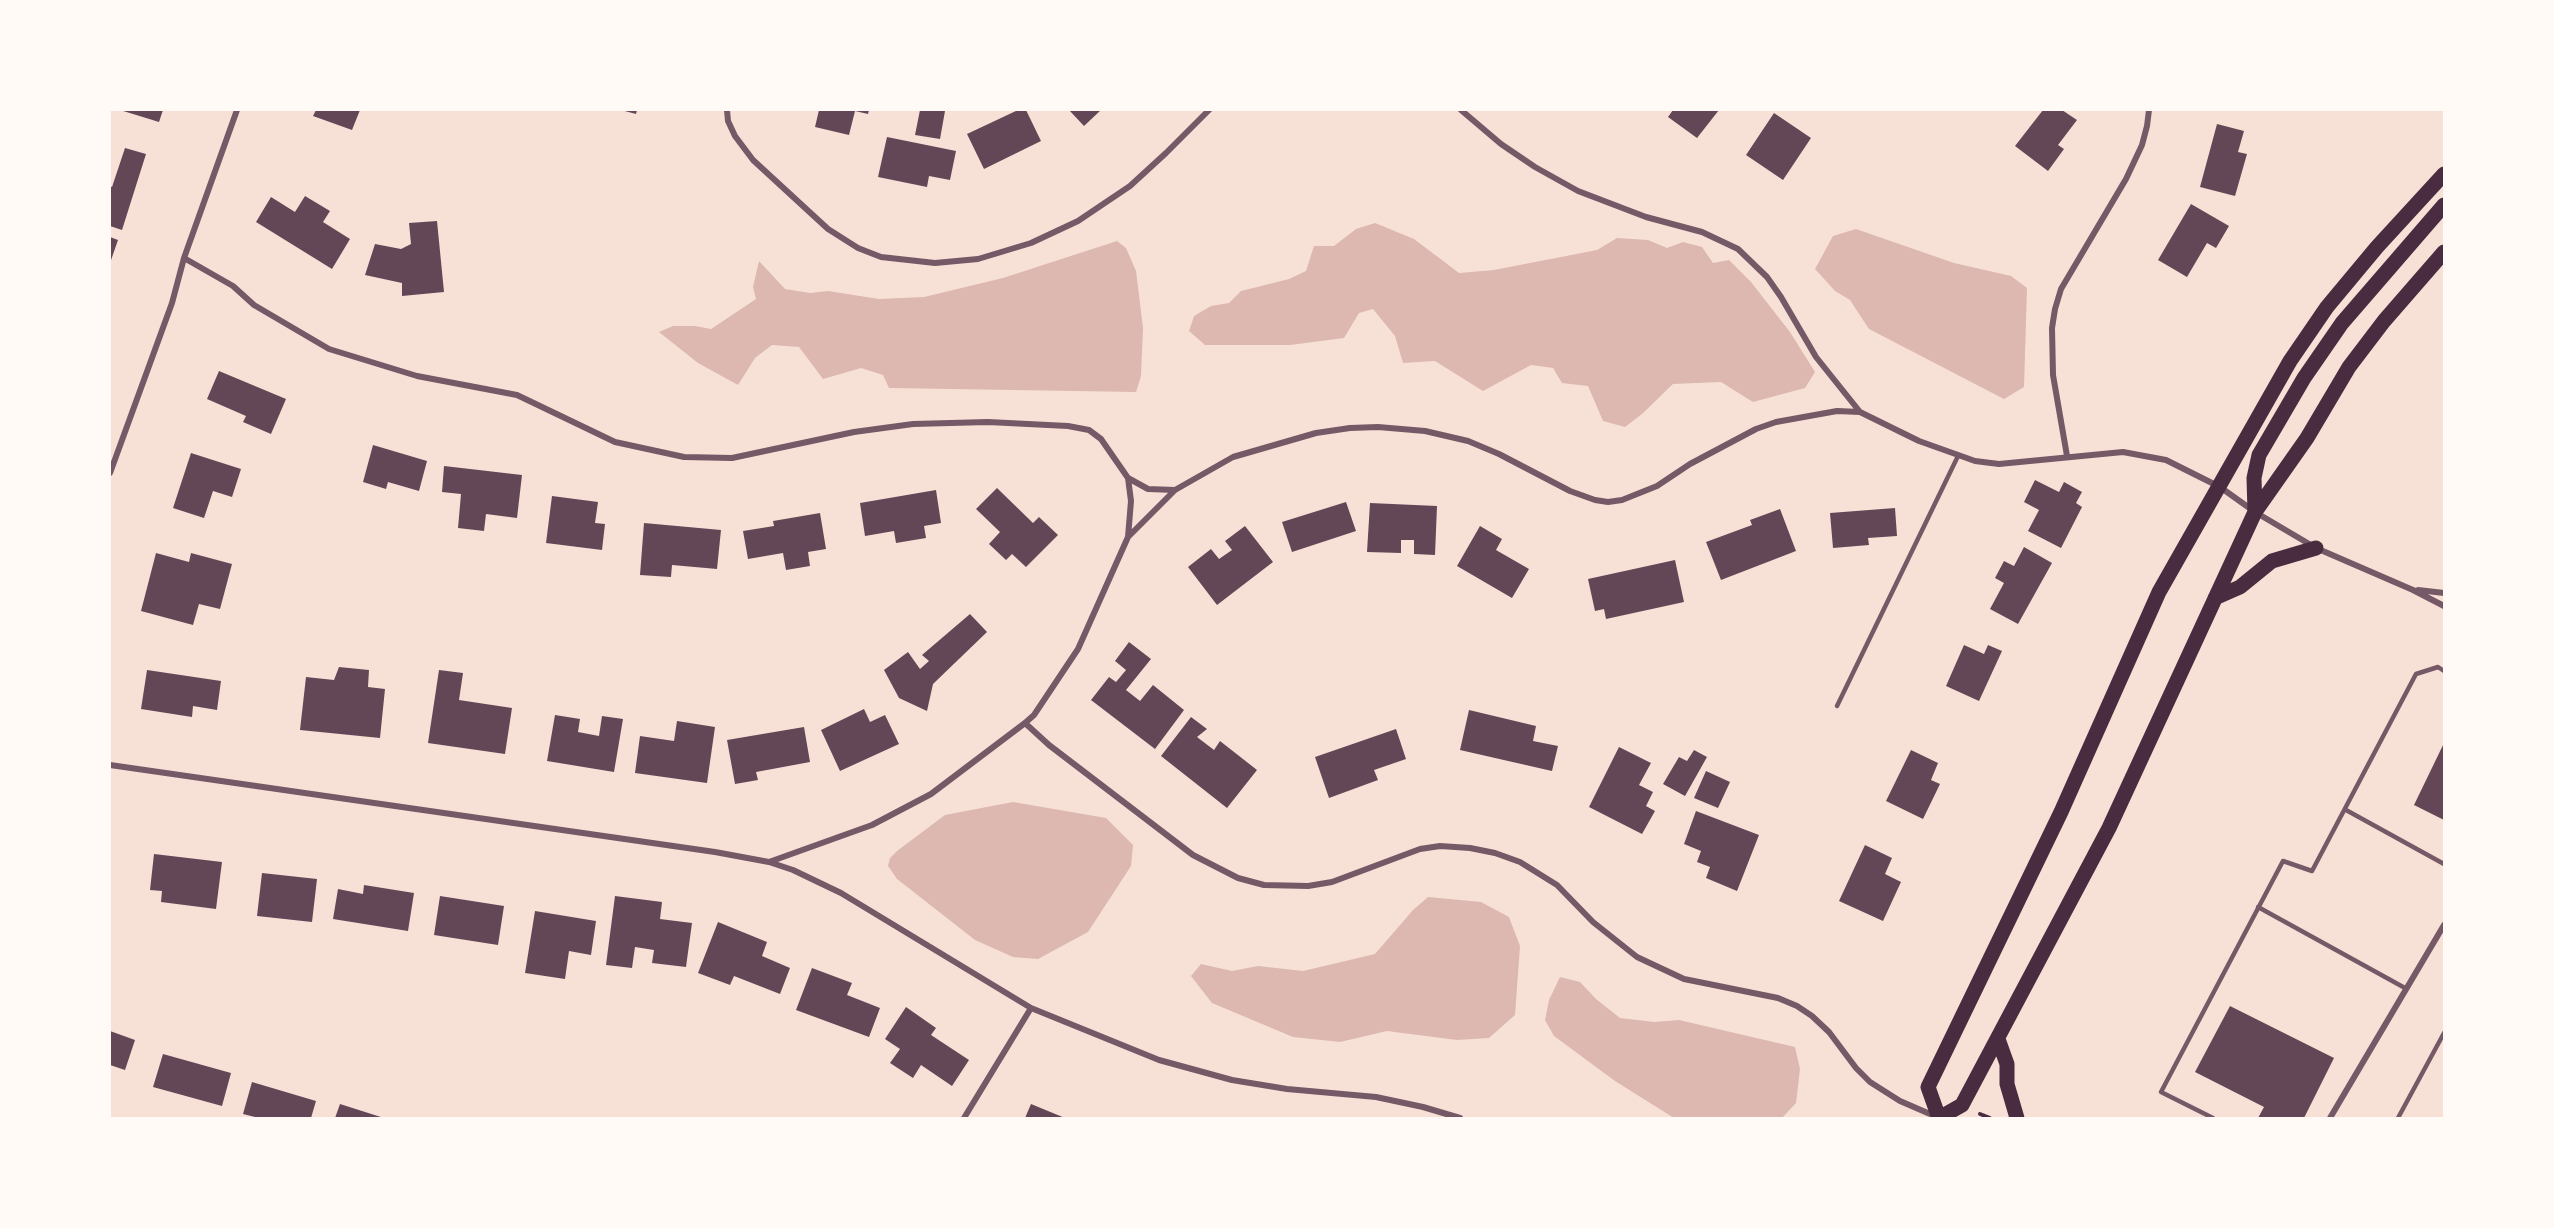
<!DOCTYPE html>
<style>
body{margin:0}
#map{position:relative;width:2554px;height:1228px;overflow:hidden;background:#f7e1d7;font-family:Signika,sans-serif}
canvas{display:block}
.frame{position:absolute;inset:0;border:111px solid #fffaf5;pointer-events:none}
</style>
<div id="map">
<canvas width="2554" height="1228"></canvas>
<div class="frame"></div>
</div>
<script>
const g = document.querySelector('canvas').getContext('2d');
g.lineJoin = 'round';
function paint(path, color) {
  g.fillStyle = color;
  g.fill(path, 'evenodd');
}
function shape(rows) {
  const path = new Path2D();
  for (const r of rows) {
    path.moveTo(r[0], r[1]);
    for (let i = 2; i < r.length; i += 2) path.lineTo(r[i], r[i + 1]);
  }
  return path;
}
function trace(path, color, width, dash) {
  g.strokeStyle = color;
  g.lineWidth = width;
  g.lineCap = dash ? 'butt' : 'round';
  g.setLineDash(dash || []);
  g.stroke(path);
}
paint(shape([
 [1375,223,1414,239,1459,273,1494,270,1597,250,1617,238,1648,240,1667,248,1683,242,1702,247,1713,263,1729,260,1751,282,1790,332,1815,372,1805,388,1753,402,1721,382,1673,384,1642,414,1625,427,1603,421,1588,386,1562,383,1553,368,1531,365,1483,391,1435,361,1403,363,1395,336,1373,309,1359,313,1344,338,1290,345,1205,345,1189,331,1194,316,1211,306,1229,303,1241,291,1289,279,1306,271,1314,246,1334,246,1356,229],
 [1856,229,1954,263,2011,276,2027,288,2024,387,2004,399,1869,329,1850,300,1835,291,1815,269,1833,236],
 [1117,241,1126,248,1136,271,1143,328,1141,376,1136,392,889,388,883,375,861,368,823,379,799,347,772,345,755,358,738,385,698,363,659,332,673,326,695,326,711,329,756,299,753,287,759,261,785,289,810,293,828,291,879,299,924,297,1003,278],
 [1013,802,1106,818,1133,845,1131,866,1088,932,1038,959,1013,957,975,940,897,879,888,866,890,858,897,851,945,815],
 [1428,897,1481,902,1509,917,1520,946,1515,1015,1489,1038,1457,1040,1387,1031,1340,1042,1293,1037,1212,1003,1191,976,1201,964,1232,971,1258,966,1303,971,1375,954,1413,910],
 [1560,977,1580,982,1596,999,1620,1018,1654,1022,1679,1020,1795,1047,1800,1069,1796,1103,1782,1118,1674,1118,1615,1081,1554,1036,1545,1020,1549,1000]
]), '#dcb8b0');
paint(shape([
 [120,110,163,110,159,122],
 [316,110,360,110,352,130,313,116],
 [621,110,637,110,636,114],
 [819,110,869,110,868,114,855,111,849,135,815,127],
 [920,110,945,111,940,139,915,135],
 [1018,110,1026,110,1041,141,984,169,967,134],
 [1069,110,1101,110,1084,126],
 [1673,110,1719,110,1697,138,1668,117],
 [2043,110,2062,110,2077,120,2058,145,2064,149,2048,171,2015,146],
 [1774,113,1811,138,1783,180,1746,155],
 [2217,124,2244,131,2238,152,2247,154,2235,196,2200,187],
 [887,137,956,151,950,180,929,176,927,187,878,177],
 [125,148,146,154,122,230,110,226,110,186,112,187],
 [305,196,330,211,323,222,350,239,332,269,256,222,271,197,295,212],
 [2191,204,2229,226,2216,248,2207,243,2187,277,2158,260],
 [437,221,444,292,402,296,402,283,365,275,375,244,401,249,411,244,409,223],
 [110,237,118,240,110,263],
 [219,371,286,399,271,434,243,422,246,416,207,399],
 [373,445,427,461,419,491,388,482,386,489,363,482],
 [191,453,241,469,232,497,213,491,204,518,173,508],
 [444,466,522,475,517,518,486,514,484,531,458,528,461,494,442,492],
 [2035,480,2059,492,2064,482,2082,492,2076,503,2082,507,2061,548,2028,531,2039,510,2024,502],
 [997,488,1033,523,1039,517,1058,535,1026,567,1012,554,1006,560,989,544,1000,532,976,509],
 [936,490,941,523,924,526,926,538,896,543,894,531,865,536,860,503],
 [552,496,598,502,595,523,605,524,602,550,546,543],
 [1346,502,1356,531,1292,552,1282,522],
 [1370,503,1437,506,1435,555,1414,554,1414,540,1401,540,1401,553,1367,552],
 [1895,508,1897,536,1868,538,1869,545,1833,548,1830,513],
 [1780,509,1796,551,1721,580,1706,542,1752,525,1750,520],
 [820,513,826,549,808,552,810,566,786,570,783,553,748,559,743,531,774,526,773,521],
 [644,523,721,530,717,569,672,565,671,577,640,575],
 [1245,526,1273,562,1217,605,1188,567,1211,549,1219,559,1232,550,1225,541],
 [1480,526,1502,539,1496,550,1529,569,1512,598,1457,566],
 [2024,547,2052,563,2018,624,1990,609,2004,583,1995,578,2004,561,2014,566],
 [156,553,189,562,191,553,232,564,220,609,199,604,193,625,141,611],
 [1675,560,1684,602,1606,619,1604,609,1595,611,1588,579],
 [970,614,987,632,933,684,927,711,899,698,884,670,908,652,920,669,929,661,922,655],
 [1129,642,1151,659,1126,690,1140,701,1153,685,1184,710,1155,749,1091,700,1109,677,1116,682,1126,670,1115,661],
 [1964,645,1984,654,1988,645,2002,651,1979,701,1946,686],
 [339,667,369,670,368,687,385,689,380,738,300,730,306,677,334,680],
 [147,670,221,681,217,710,193,706,192,717,141,709],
 [439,670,463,673,459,700,512,708,505,754,428,743],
 [864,709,870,722,885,715,899,744,840,771,821,730],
 [1469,710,1536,726,1533,741,1558,746,1552,771,1460,750],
 [555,715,580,719,578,732,599,736,602,716,623,719,614,772,547,761],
 [1191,717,1207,729,1197,737,1214,750,1220,741,1257,770,1227,808,1161,756],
 [677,721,715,727,707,783,635,773,640,736,674,741],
 [804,727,810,762,756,772,758,780,735,784,727,740],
 [1396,729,1406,759,1374,770,1378,780,1329,798,1315,757],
 [2444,743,2444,820,2414,805],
 [1619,747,1651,763,1639,785,1653,792,1646,806,1655,811,1642,834,1589,807],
 [1694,750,1707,757,1685,796,1663,784,1679,757,1687,761],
 [1911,750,1938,763,1931,780,1940,784,1923,819,1886,801],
 [1706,771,1730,782,1718,808,1694,798],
 [1696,811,1759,835,1737,891,1706,878,1710,867,1697,862,1701,851,1684,844],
 [1865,845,1892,858,1885,874,1901,882,1883,921,1839,901],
 [154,854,222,862,216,909,161,902,162,891,150,890],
 [262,873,317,879,312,922,257,916],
 [364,885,414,893,408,931,333,919,338,889,363,894],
 [440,896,504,906,498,945,434,935],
 [615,896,662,902,660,919,692,923,686,967,652,963,654,950,635,947,632,968,606,965],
 [535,911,596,921,591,955,569,951,565,979,525,973],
 [718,922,767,942,762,956,790,968,780,994,734,976,730,985,698,973],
 [812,968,852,983,847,995,880,1008,869,1037,796,1010],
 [2230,1006,2334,1058,2304,1118,2258,1118,2264,1107,2195,1072],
 [906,1007,936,1028,931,1035,969,1060,952,1086,921,1065,913,1078,890,1063,900,1049,885,1039],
 [110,1031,135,1040,125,1070,110,1065],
 [163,1054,231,1073,222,1106,153,1087],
 [252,1082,316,1101,311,1118,259,1118,243,1114],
 [340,1104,384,1118,335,1118],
 [1031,1104,1065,1118,1025,1118]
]), '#644757');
trace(shape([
 [1980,1114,1990,1118]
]), '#4a2c40', 4);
trace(shape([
 [1837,706,1958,456],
 [2346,810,2444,864],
 [2258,907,2405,988],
 [2213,1118,2161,1092,2283,861,2312,871,2416,674,2438,667,2444,671],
 [2398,1118,2444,1033]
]), '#755966', 4.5);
trace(shape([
 [727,110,728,121,735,136,753,160,828,229,858,248,881,257,935,263,978,259,1031,243,1078,221,1130,186,1166,153,1209,110],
 [1461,110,1501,144,1535,167,1578,191,1646,217,1702,232,1738,249,1767,277,1781,297,1816,357,1860,412],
 [184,258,233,286,254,305,329,349,417,376,517,395,615,442,684,457,732,458,854,432,913,424,988,422,1068,426,1089,430,1101,439,1128,478,1131,501,1128,537],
 [2067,456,2053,375,2052,328,2055,309,2061,289,2126,179,2142,145,2147,126,2149,110],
 [110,473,172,303,184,258,237,110],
 [1128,478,1148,489,1175,490],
 [2418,590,2444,593],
 [1025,723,1049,745,1193,855,1238,878,1264,885,1308,886,1332,882,1420,849,1440,846,1470,848,1495,853,1520,862,1557,885,1593,922,1637,957,1684,979,1778,998,1797,1006,1812,1016,1829,1032,1856,1068,1870,1082,1900,1101,1937,1117],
 [110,765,715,852,769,862,793,870,841,893,1031,1008,1159,1060,1232,1080,1287,1089,1376,1097,1423,1107,1460,1118],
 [769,862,872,825,931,794,1025,723,1034,715,1078,649,1128,537,1175,490,1233,457,1316,433,1350,428,1378,427,1425,431,1468,441,1499,454,1570,491,1595,500,1608,502,1622,500,1657,486,1690,464,1756,429,1776,422,1837,411,1860,412,1919,441,1975,461,1999,464,2123,452,2166,460,2220,487,2255,512,2316,548,2413,590,2444,606],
 [964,1118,1031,1008],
 [2330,1118,2444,925]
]), '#755966', 6);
trace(shape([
 [2255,512,2254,478,2259,455,2304,378,2342,323,2444,205],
 [2215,598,2240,587,2272,561,2316,548],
 [1998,1039,2007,1064,2007,1084,2017,1118],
 [1939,1118,1928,1087,2061,812,2159,592,2290,361,2327,307,2377,247,2444,174],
 [1939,1118,1962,1105,2109,828,2255,512,2307,438,2349,367,2384,321,2444,252]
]), '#4a2c40', 15);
</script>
